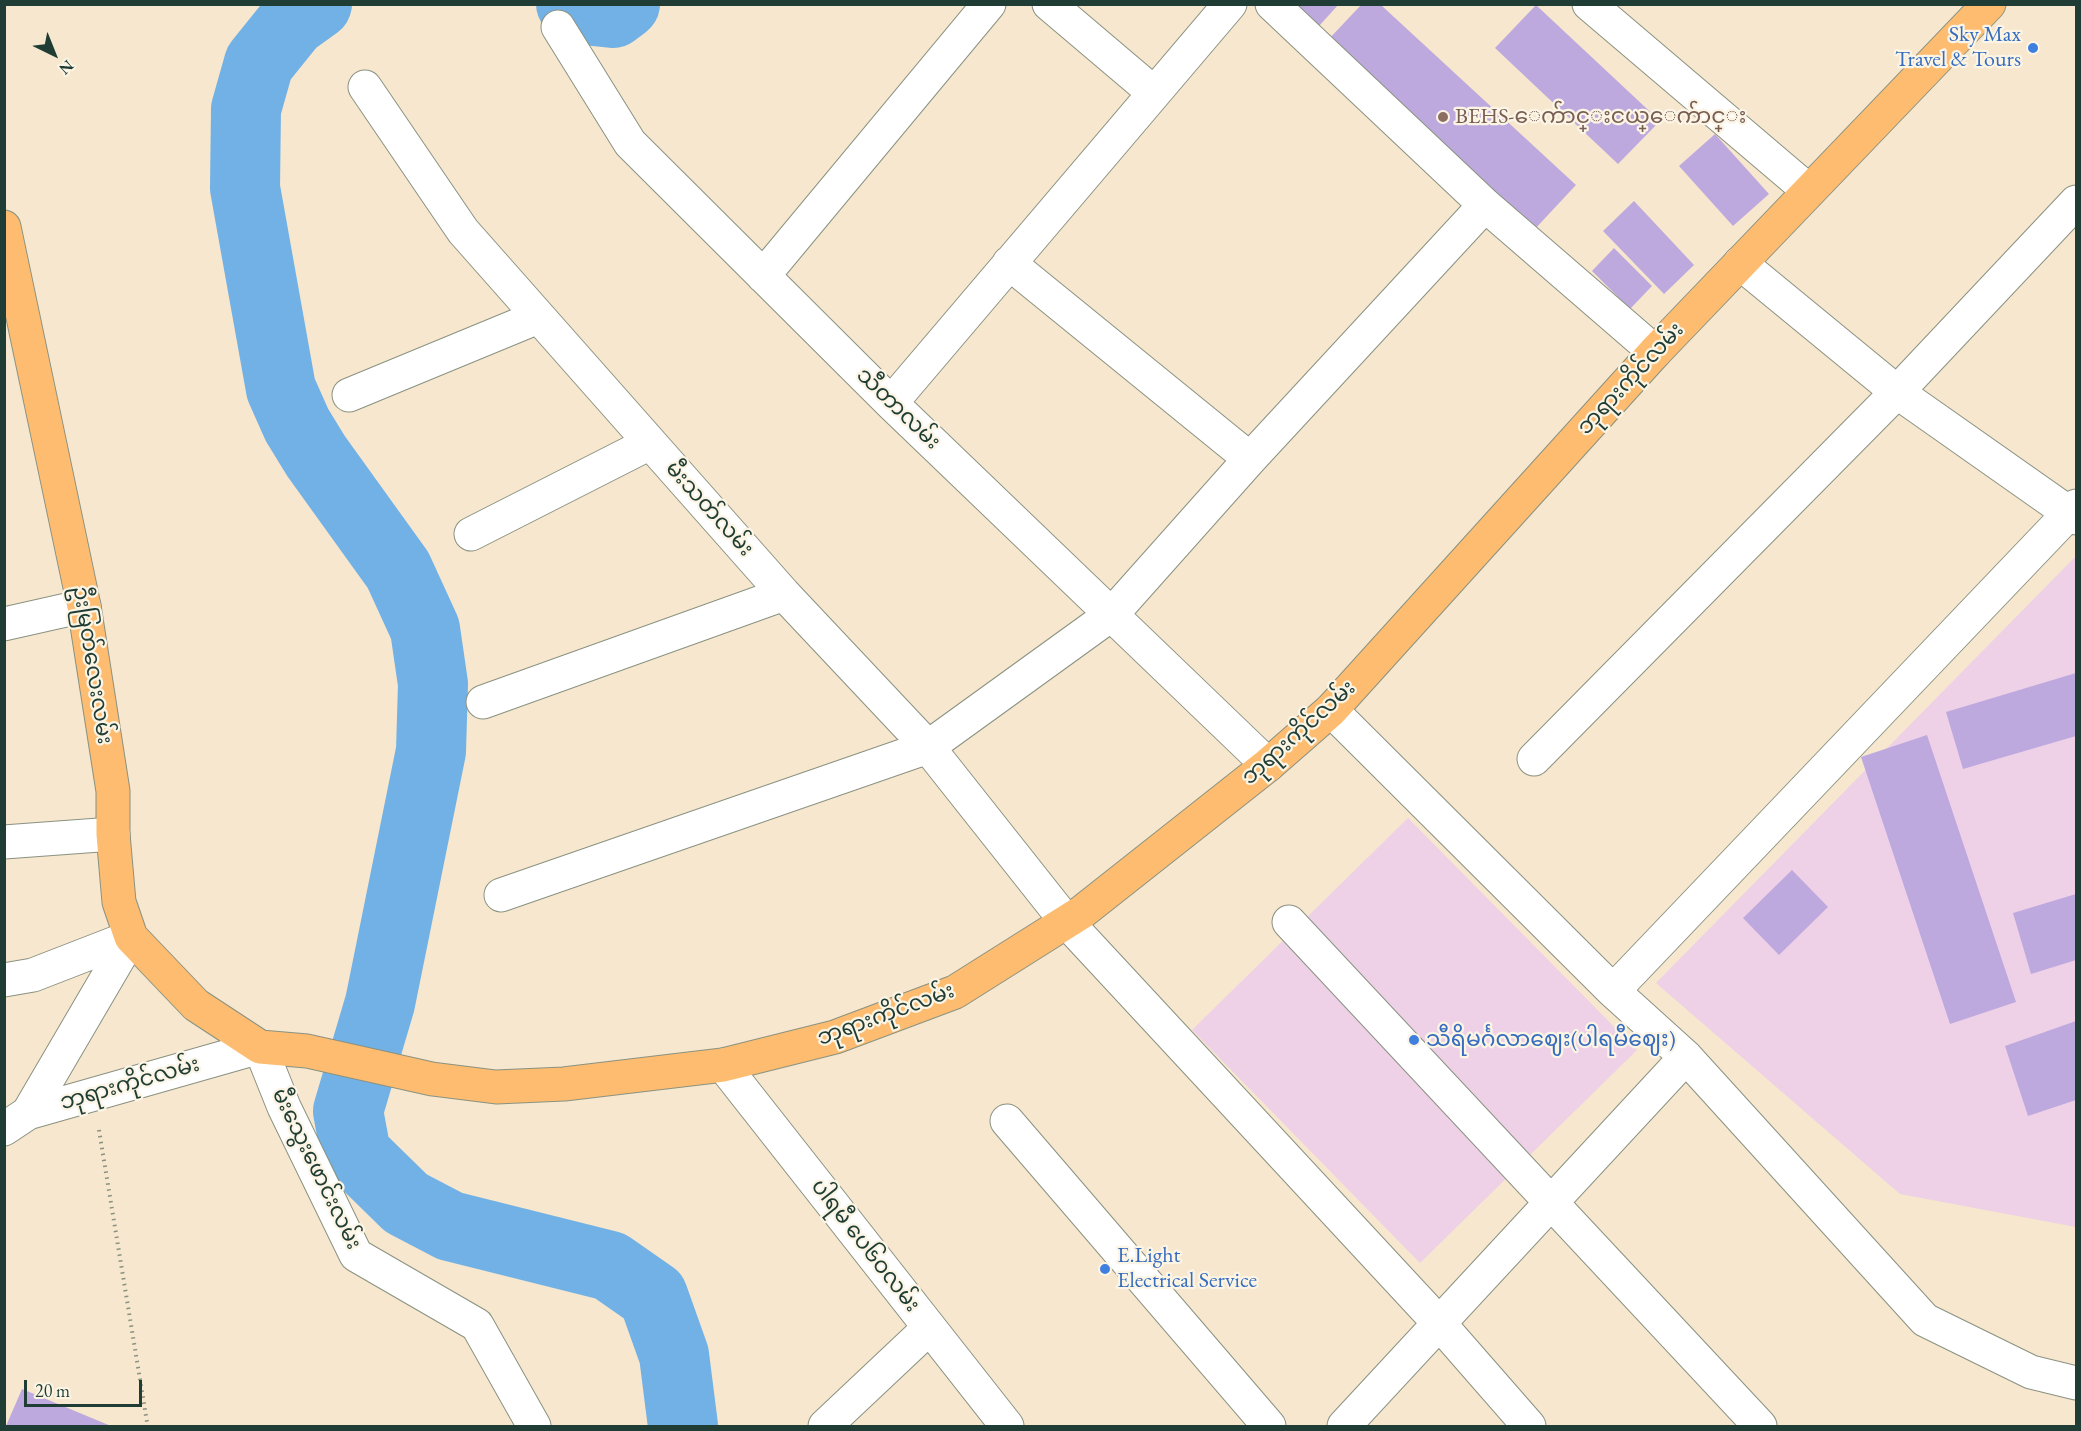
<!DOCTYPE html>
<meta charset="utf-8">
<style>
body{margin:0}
#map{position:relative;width:2081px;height:1431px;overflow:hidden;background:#f6e7ce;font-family:"EB Garamond",serif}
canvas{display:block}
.frame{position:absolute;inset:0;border:6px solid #1f3d34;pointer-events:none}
.north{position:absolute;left:24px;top:24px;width:60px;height:60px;-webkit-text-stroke:4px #fcf5e5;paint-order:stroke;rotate:137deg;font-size:16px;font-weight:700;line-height:24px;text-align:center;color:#1f3d34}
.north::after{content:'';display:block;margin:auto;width:21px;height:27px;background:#1f3d34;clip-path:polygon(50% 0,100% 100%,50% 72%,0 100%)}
.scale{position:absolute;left:24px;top:1380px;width:118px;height:27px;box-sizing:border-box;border:3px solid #1f3d34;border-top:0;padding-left:8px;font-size:18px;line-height:21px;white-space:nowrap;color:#1f3d34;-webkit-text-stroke:4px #fcf5e5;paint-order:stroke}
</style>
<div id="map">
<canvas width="2081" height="1431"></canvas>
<div class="frame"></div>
<div class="north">N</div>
<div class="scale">20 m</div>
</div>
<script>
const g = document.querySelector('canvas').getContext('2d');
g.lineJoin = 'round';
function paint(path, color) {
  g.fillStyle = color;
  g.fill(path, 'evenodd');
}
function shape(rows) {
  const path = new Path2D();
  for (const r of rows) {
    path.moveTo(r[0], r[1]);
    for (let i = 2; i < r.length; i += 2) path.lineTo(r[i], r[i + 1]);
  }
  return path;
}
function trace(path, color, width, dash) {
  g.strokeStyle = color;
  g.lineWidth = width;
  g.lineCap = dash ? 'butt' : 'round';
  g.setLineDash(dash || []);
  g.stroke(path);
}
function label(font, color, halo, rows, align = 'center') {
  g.font = font + ' "EB Garamond","Noto Sans Myanmar",serif';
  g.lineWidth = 4.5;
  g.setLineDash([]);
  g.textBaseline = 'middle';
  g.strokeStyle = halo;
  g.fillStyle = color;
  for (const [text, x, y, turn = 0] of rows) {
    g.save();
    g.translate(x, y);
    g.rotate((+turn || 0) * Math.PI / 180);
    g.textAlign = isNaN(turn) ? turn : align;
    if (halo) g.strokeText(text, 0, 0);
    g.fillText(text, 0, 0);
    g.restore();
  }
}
paint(shape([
 [2076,556,2076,1227,1900,1194,1656,983],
 [1408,818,1637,1050,1420,1263,1192,1030]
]), '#eed0e7');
trace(shape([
 [317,4,292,22,259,63,246,109,245,188,281,389,297,425,316,456,398,570,425,629,433,684,431,751,380,1003,348,1111,356,1154,406,1203,450,1226,610,1266,653,1296,674,1355,683,1426],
 [571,4,584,10,613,13,625,4]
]), '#72b1e5', 70);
paint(shape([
 [1296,4,1339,4,1319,26],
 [1361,5,1381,5,1576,185,1533,231,1327,41],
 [1536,5,1660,121,1618,164,1495,48],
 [1715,134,1769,194,1733,226,1679,166],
 [1634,201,1694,265,1664,294,1603,231],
 [1614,248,1652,286,1630,309,1592,271],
 [2076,673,2076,736,1963,769,1946,712],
 [1927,735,2016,1002,1950,1024,1861,757],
 [1792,870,1828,907,1779,955,1743,918],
 [2076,894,2076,960,2031,974,2013,913],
 [2076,1021,2076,1100,2028,1116,2005,1046],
 [22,1389,111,1426,6,1426]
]), '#bea9de');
const minor = shape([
 [1049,4,1154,93],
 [1272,4,1485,205,1655,352],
 [1589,4,1809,191],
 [558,27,630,143,891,403,1268,765],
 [365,87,463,231,784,594,928,747,1065,920,1439,1323,1529,1426],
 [1009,263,1250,459],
 [1740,263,1897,392,2076,518],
 [763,276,989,4],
 [349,395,538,317],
 [891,403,1230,4],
 [471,534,650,443],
 [4,624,84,606],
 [483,702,784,594],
 [1331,710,1613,991,1686,1057,1925,1320,2031,1372,2076,1383],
 [1534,759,1897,392,2076,202],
 [4,842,113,834],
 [501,895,928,747,1112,614,1250,459,1485,205],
 [1289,922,1760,1426],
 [4,980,33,975,131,937],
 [1613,991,2076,506],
 [723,1065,1007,1426],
 [28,1113,131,937],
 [1007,1121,1269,1426],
 [4,1129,28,1113,260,1047,284,1107,356,1255,477,1325,534,1426],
 [825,1426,929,1328],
 [1344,1426,1686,1057]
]);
const major = shape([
 [4,227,84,606,113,791,113,834,119,902,131,937,196,1005,260,1047,307,1051,432,1079,496,1087,564,1084,723,1065,835,1037,955,992,1082,912,1268,765,1331,710,1655,352,1989,4]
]);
trace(minor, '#8a9281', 35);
trace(major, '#8a9281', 35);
trace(shape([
 [99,1130,147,1422]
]), '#8a9281', 4, [1.5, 4.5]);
trace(minor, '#fff', 33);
trace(major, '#fdbc70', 33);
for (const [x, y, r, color] of [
 [2033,48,6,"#3f7fe0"],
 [1443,117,6,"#8d6e63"],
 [1414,1040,6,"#3f7fe0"],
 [1105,1269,6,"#3f7fe0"]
]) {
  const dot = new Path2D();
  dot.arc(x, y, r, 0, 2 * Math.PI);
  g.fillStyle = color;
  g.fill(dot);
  trace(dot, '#fcf5e5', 2);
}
label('22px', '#366cbe', '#fcf5e5', [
 ["Sky Max",2021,35,"right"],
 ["Travel & Tours",2021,60,"right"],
 ["သီရိမင်္ဂလာဈေး(ပါရမီဈေး)",1426,1040],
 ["E.Light",1117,1256],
 ["Electrical Service",1117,1281]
], 'left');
label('22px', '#785e54', '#fcf5e5', [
 ["BEHS-ေက်ာင္းငယ္ေက်ာင္း",1455,117]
], 'left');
label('22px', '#1f3d34', '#fcf5e5', [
 ["ဘုရားကိုင်လမ်း",1631,379,-47],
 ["သီတာလမ်း",898,409,44],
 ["မီးသတ်လမ်း",709,509,48],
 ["ဦးမြတ်လေးလမ်း",92,665,81],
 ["ဘုရားကိုင်လမ်း",1299,733,-42],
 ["ဘုရားကိုင်လမ်း",886,1015,-20],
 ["ဘုရားကိုင်လမ်း",130,1084,-16],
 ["မီးသွေးဖောင်းလမ်း",316,1169,64],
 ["ပါရမီ ပေ၆ဝလမ်း",865,1246,52]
]);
</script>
